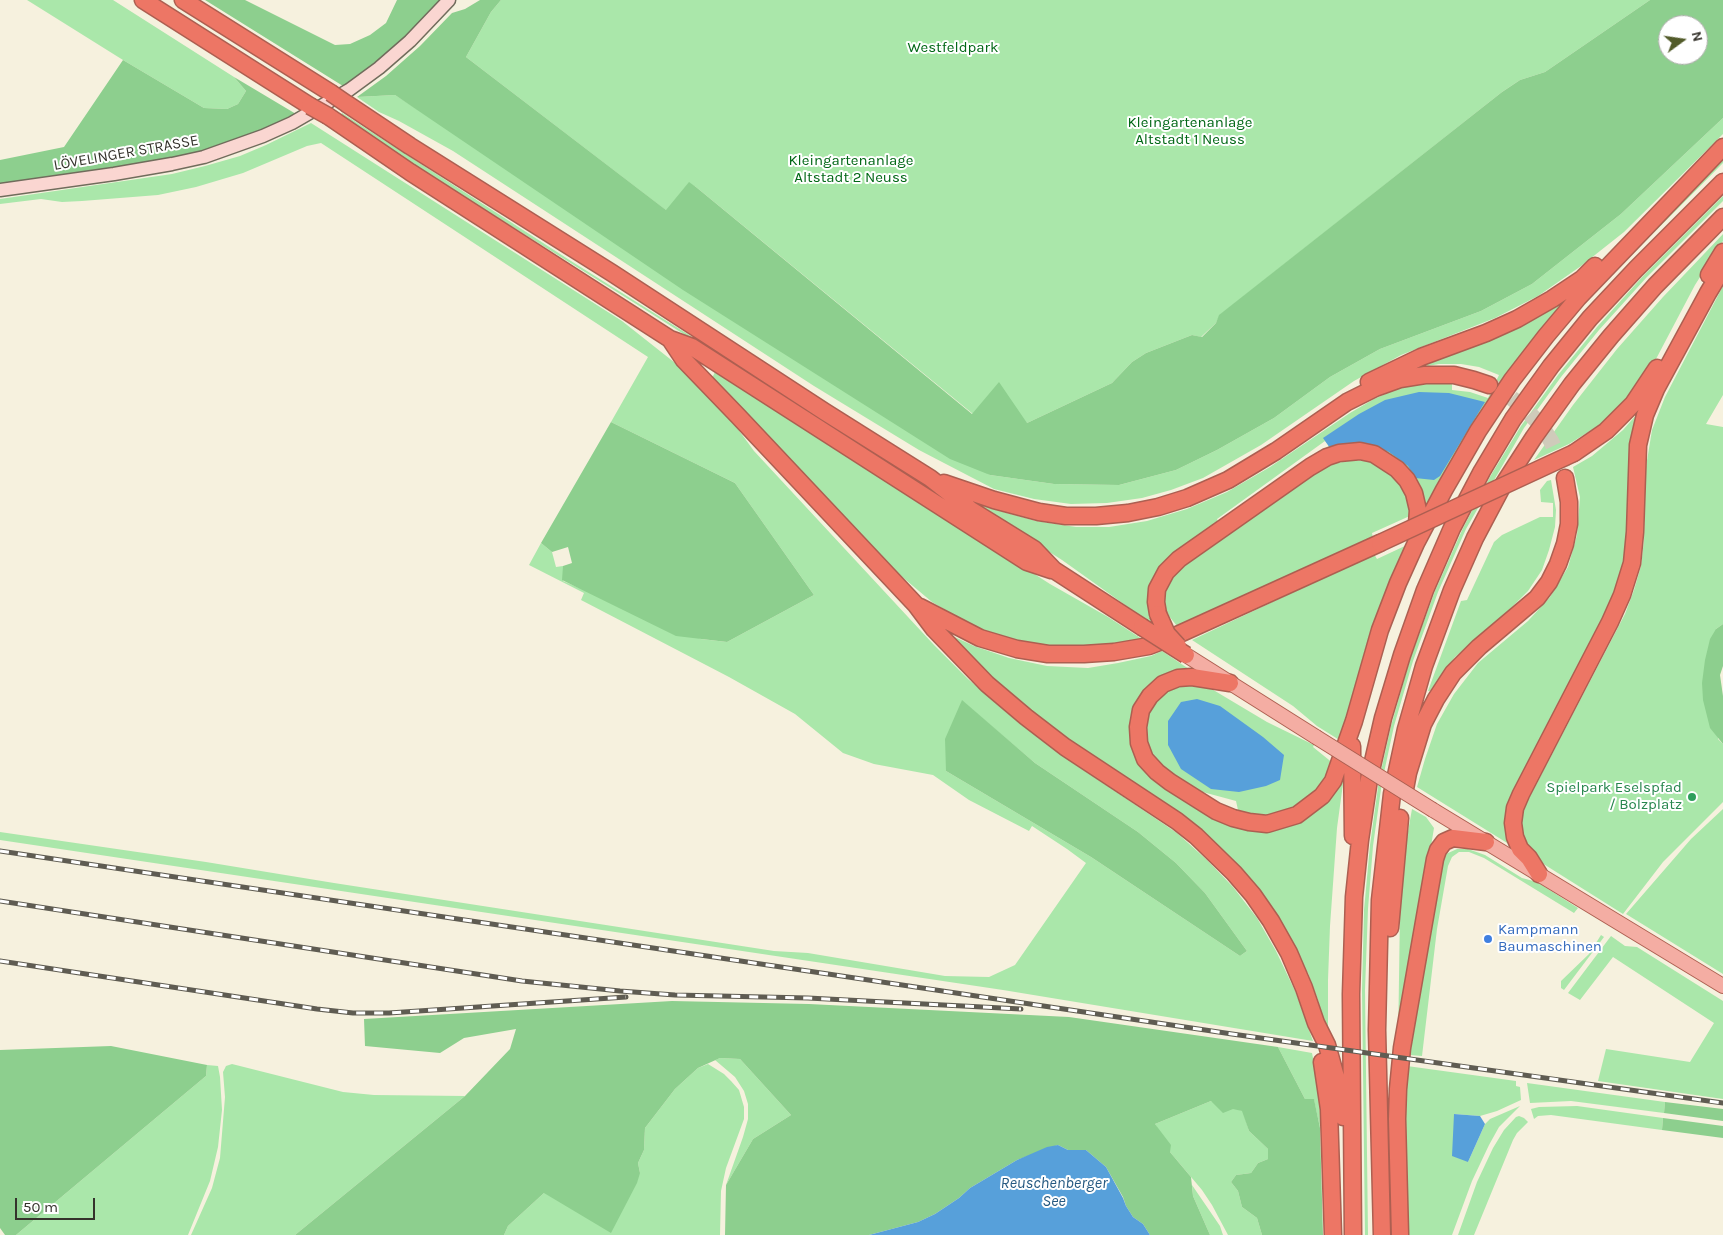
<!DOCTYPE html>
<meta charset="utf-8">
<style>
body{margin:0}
#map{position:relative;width:1723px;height:1235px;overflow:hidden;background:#f6f1de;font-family:Karla,sans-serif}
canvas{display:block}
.north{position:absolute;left:1658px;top:15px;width:50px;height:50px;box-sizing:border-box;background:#fff;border:1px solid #aeadab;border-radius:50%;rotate:76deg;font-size:14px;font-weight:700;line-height:20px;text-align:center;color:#35332c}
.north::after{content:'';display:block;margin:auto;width:18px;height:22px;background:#525b2a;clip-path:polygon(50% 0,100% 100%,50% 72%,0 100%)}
.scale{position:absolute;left:15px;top:1198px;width:80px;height:22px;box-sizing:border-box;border:2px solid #35332c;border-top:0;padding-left:6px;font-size:15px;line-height:18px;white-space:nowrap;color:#35332c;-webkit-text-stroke:4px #fff;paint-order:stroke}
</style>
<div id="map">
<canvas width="1723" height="1235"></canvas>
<div class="north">N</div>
<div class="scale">50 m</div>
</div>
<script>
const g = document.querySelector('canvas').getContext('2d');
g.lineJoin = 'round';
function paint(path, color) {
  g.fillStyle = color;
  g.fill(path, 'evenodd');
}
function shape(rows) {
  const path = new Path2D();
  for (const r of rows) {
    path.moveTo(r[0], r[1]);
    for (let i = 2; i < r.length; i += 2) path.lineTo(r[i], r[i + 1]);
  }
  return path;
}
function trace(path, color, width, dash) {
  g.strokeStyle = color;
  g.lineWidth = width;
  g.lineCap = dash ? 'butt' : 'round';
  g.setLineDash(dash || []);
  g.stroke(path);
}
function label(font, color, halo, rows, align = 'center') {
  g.font = font + ' Karla,sans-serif';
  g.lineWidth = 4;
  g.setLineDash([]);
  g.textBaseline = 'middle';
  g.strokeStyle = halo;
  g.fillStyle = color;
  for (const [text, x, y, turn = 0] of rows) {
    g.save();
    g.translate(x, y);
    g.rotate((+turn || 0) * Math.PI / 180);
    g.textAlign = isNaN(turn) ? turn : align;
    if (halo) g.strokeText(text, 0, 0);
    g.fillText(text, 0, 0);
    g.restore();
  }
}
paint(shape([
 [27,0,113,0,234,77,246,91,238,104,227,109,204,108,123,60],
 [501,0,1650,0,1545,72,1520,80,1502,92,1220,315,1216,323,1201,337,1192,335,1146,353,1132,362,1112,383,1027,423,973,414,696,187,689,183,667,211,466,57,491,12],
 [395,95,990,475,1054,484,1119,485,1176,470,1217,450,1274,418,1330,377,1380,349,1481,311,1532,284,1621,214,1723,118,1723,134,1624,232,1581,266,1538,296,1495,318,1401,355,1354,381,1261,445,1203,478,1171,490,1142,498,1107,503,1071,504,1034,499,994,489,919,450,814,386,453,151,399,121,379,112,357,97],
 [342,113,571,261,804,407,1035,557,641,307,338,118],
 [311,123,622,321,684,370,724,410,754,451,934,645,968,679,1018,722,1060,754,1177,833,1207,860,1233,887,1257,918,1276,951,1296,993,1313,1041,1003,990,0,840,0,832,206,862,334,883,774,951,808,953,945,976,989,977,1015,965,1086,863,1067,849,1032,826,1029,831,969,800,933,775,874,764,843,753,795,714,729,677,581,600,584,593,529,565,541,543,552,552,556,567,563,566,563,581,701,639,727,642,814,595,735,483,611,422,648,357,321,143,307,146,243,173,196,187,158,195,82,201,62,202,41,199,0,204,0,199,172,174,205,166,240,156,266,145],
 [962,701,1035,763,1138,832,1176,863,1205,893,1247,951,1240,956,1091,857,946,771],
 [1723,158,1723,163,1597,290,1594,287],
 [1723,196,1723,201,1646,278,1599,330,1561,377,1524,428,1466,529,1438,592,1413,661,1394,726,1382,782,1373,846,1368,909,1365,990,1368,1235,1365,1235,1362,990,1364,910,1370,845,1379,780,1391,726,1410,659,1435,591,1463,528,1491,475,1521,426,1558,375,1597,327,1644,275],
 [1723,234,1723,241,1695,285,1656,359,1630,396,1601,424,1569,444,1534,460,1573,405,1617,349,1663,297],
 [1723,286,1723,395,1706,424,1723,427,1723,624,1716,629,1718,739,1723,744,1723,802,1663,862,1623,914,1534,858,1525,845,1520,821,1525,806,1625,614,1634,590,1641,566,1644,540,1645,473,1652,430,1665,397],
 [1579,287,1428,510,1424,509,1389,454,1310,462,1329,446,1325,441,1217,519,1219,524,1160,571,1156,627,1062,560,962,496,996,510,1036,521,1076,527,1109,527,1147,521,1187,509,1227,492,1270,467,1350,413,1374,399,1399,388,1426,384,1452,384,1452,390,1470,392,1488,398,1499,375,1479,367,1461,364,1439,364,1417,368],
 [716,370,1050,584,1108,617,1142,639,1096,648,1054,648,1016,642,975,628,932,602,894,570,712,378],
 [1644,406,1631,531,1621,583,1512,800,1512,846,1417,787,1425,759,1437,724,1454,694,1478,663,1528,621,1550,597,1568,567,1577,535,1580,497,1573,467,1592,456,1623,430],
 [1352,460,1368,461,1383,467,1398,480,1407,496,1412,515,1372,533,1373,538,1177,626,1169,616,1164,604,1166,589,1173,577,1189,562,1312,475,1333,464],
 [1551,480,1556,510,1555,527,1549,550,1542,570,1528,591,1504,615,1455,657,1430,691,1428,691,1461,601,1467,600,1494,542,1502,535,1540,517,1553,517,1553,503,1541,502,1540,490,1547,481],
 [1407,545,1383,601,1366,646,1341,741,1317,726,1293,706,1192,640,1374,554,1377,559],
 [944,632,974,646,1009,658,1047,666,1088,668,1118,663,1151,656,1162,651,1192,671,1171,676,1133,736,1196,804,1279,825,1345,769,1337,828,1330,926,1328,980,1328,1038,1318,1000,1308,973,1304,969,1268,906,1081,748,1030,710,980,666],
 [1182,685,1205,686,1210,688,1267,722,1314,745,1313,747,1334,764,1326,781,1300,807,1269,816,1257,817,1232,811,1238,810,1236,801,1199,791,1167,772,1153,758,1148,749,1145,725,1148,712,1153,703,1167,691],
 [1412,809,1426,817,1434,828,1398,1046,1400,911,1406,843],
 [1723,809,1723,974,1626,914,1691,839],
 [1457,849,1468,849,1485,855,1522,878,1537,882,1578,908,1574,913,1484,858,1469,852,1459,852,1452,857,1448,866,1437,929,1422,1056,1410,1055,1441,864,1446,854],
 [1601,935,1604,937,1564,990,1561,988,1561,981,1589,954],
 [1611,936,1625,946,1637,947,1723,1001,1723,1099,1598,1081,1606,1049,1690,1062,1714,1023,1613,957,1580,1000,1568,993],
 [1278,1047,1312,1053,1320,1094,1320,1128,1314,1100,1305,1099],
 [720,1058,740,1059,791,1115,753,1139,726,1185,743,1137,748,1119,748,1104,744,1091,735,1077,715,1060],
 [232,1064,343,1092,374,1095,465,1096,295,1235,191,1235,212,1188,220,1158,225,1097,223,1072,226,1066],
 [708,1064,724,1074,731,1081,739,1090,744,1107,744,1119,726,1168,721,1191,720,1235,504,1235,508,1226,544,1193,640,1173,638,1163,644,1150,645,1128,675,1089,698,1068],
 [207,1065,218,1066,220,1077,222,1110,218,1147,210,1181,188,1235,16,1235,206,1076],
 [1407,1066,1516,1081,1516,1086,1520,1087,1521,1100,1497,1111,1480,1116,1454,1114,1468,1162,1485,1124,1490,1119,1520,1106,1499,1127,1489,1145,1472,1181,1452,1235,1408,1235,1405,1096],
 [1527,1083,1665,1102,1664,1113,1571,1101,1530,1103],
 [1211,1101,1243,1111,1249,1131,1268,1149,1268,1159,1258,1163,1251,1173,1236,1175,1231,1182,1238,1191,1242,1207,1257,1218,1262,1235,1228,1235,1212,1205,1202,1190,1170,1152,1155,1124],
 [1577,1106,1663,1118,1662,1130,1551,1115,1538,1116,1534,1119,1531,1109,1539,1107],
 [1519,1116,1524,1118,1528,1122,1517,1133,1513,1140,1474,1235,1458,1235,1477,1182,1493,1148,1504,1130,1516,1117],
 [1192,1185,1220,1226,1223,1235,1210,1235,1193,1196]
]), '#aae7aa');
paint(shape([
 [205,0,245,0,335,45,350,44,370,35,386,23,397,0,441,0,406,37,375,64,343,86],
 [480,0,501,0,491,12,466,57,666,210,689,182,696,187,972,414,999,382,1027,423,1112,383,1132,362,1146,353,1192,335,1202,337,1216,323,1219,315,1502,92,1520,80,1545,72,1650,0,1723,0,1723,118,1621,214,1532,284,1481,311,1380,349,1330,377,1274,418,1217,450,1176,470,1119,485,1054,484,990,475,950,459,683,290,395,95,357,97,386,76,420,46,452,13,465,9],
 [1668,25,1698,25,1698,55,1668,55],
 [123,60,204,108,227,109,238,104,246,91,234,77,296,114,240,141,169,160,0,185,0,160,64,147],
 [611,422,735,483,814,595,727,642,676,636,562,580,563,566,572,563,568,547,552,552,541,543],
 [1723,624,1723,666,1720,675,1723,696,1723,744,1710,728,1703,700,1702,683,1705,660,1710,639,1716,629],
 [962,700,1035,763,1138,832,1176,863,1205,893,1247,951,1240,956,1091,857,946,771,945,739],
 [672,1001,809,1004,1069,1017,1278,1047,1305,1099,1314,1099,1320,1128,1323,1235,1262,1235,1257,1218,1242,1207,1238,1191,1231,1182,1236,1175,1251,1173,1258,1163,1268,1159,1268,1149,1249,1131,1242,1111,1233,1109,1223,1113,1211,1101,1155,1124,1171,1145,1170,1152,1191,1177,1193,1196,1210,1235,1150,1235,1143,1224,1133,1217,1126,1206,1123,1197,1106,1167,1086,1150,1068,1150,1058,1145,1017,1160,970,1188,959,1198,935,1214,918,1222,869,1235,725,1235,726,1185,753,1139,791,1115,740,1059,720,1058,698,1068,675,1089,645,1128,644,1150,638,1163,640,1173,637,1183,611,1233,544,1193,508,1226,504,1235,295,1235,465,1096,510,1049,516,1029,464,1038,440,1053,365,1046,364,1019],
 [111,1046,207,1065,206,1076,16,1235,5,1235,0,1228,0,1050],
 [1665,1102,1723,1109,1723,1121,1664,1113],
 [1663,1118,1723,1126,1723,1138,1662,1130]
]), '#8dcf8e');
paint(shape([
 [1419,392,1449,393,1485,402,1440,476,1434,480,1415,478,1408,466,1389,452,1371,445,1346,444,1330,448,1323,438,1359,414,1385,400],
 [1197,699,1220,706,1263,737,1284,755,1280,780,1266,786,1239,792,1211,789,1181,769,1168,745,1168,721,1181,702],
 [1454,1114,1480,1116,1485,1124,1468,1162,1452,1156],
 [1058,1145,1068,1150,1086,1150,1106,1167,1123,1198,1126,1206,1133,1217,1143,1224,1150,1235,869,1235,918,1222,935,1214,959,1198,970,1188,1017,1160,1047,1147]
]), '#57a0da');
trace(shape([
 [1491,386,1509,396,1525,409,1540,424,1551,441,1560,460,1565,478]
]), '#cfcbba', 16, [16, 8]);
const secondary = shape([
 [0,190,114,174,172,164,204,157,263,136,292,123,349,90,379,68,410,41,449,0]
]);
const primary = shape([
 [1186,655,1316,737],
 [1433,810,1723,986]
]);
const highway = shape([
 [143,0,310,106],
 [183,0,331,93],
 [347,104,410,146,612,273,825,412,930,478,971,510,1034,549,1054,570,1142,627],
 [328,116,410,172,670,339,692,347,1027,562,1051,570],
 [1709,275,1723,252],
 [670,339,684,360,738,416,916,605,934,629,987,684,1026,717,1065,747,1177,821,1196,836,1234,873,1253,895,1271,921,1289,953,1304,988,1316,1023,1327,1045,1336,1077,1343,1117],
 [1369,382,1421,357,1486,333,1517,319,1552,299,1582,279,1595,266],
 [1574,453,1606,431,1633,404,1657,368],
 [944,483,994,500,1039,512,1066,516,1096,516,1128,513,1158,507,1187,498,1228,480,1276,451,1347,402,1375,388,1400,379,1425,375,1454,375,1474,380,1489,385],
 [920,607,980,638,1017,649,1048,654,1084,654,1114,652,1149,646,1175,636,1380,543],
 [1158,614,1156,602,1157,589,1166,572,1179,559,1310,467,1327,457,1339,453,1360,451,1374,454,1397,469,1407,480,1414,493,1418,510,1416,538],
 [1230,683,1192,677,1178,678,1163,684,1150,696,1141,710,1138,727,1139,743,1145,759,1157,772,1170,782,1216,811,1233,818,1249,822,1267,824,1297,815,1322,796,1333,781,1354,721,1380,630,1398,583,1416,543,1444,490,1478,431,1512,380,1546,336,1578,298,1723,147],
 [1352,746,1353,836],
 [1405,789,1408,773,1423,724,1436,699,1453,673,1479,647,1537,598,1549,582,1558,564,1565,544,1569,524,1569,502,1565,478],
 [1539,874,1529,858,1520,849,1515,837,1513,823,1515,808,1521,794,1610,622,1622,595,1632,563,1635,532,1638,445,1645,415,1656,389,1708,293,1723,268],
 [1390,928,1400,818],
 [1322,1062,1329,1109,1333,1235],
 [1353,1235,1351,994,1354,897,1360,840,1369,779,1383,718,1402,655,1425,590,1452,528,1482,471,1513,419,1551,366,1590,318,1636,269,1723,182],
 [1382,1235,1377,1030,1380,900,1392,794,1406,729,1424,666,1452,590,1475,538,1503,485,1534,437,1572,384,1611,336,1655,286,1723,217],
 [1400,1235,1397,1119,1398,1089,1402,1048,1435,859,1438,850,1444,842,1453,838,1486,842]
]);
trace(secondary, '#716c5c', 15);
trace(primary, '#ad5f51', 16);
trace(highway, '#ad5f51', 19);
trace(secondary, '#fad6d1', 12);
trace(primary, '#f4ada3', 14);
trace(highway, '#ed7665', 16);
const rail = shape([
 [0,851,1232,1034,1723,1103],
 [0,901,522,981,620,991,675,995,808,998,1021,1009],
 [0,961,317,1009,353,1013,389,1013,626,997]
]);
trace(rail, '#5f5c52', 5);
trace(rail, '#fff', 3, [9]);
const primaryBridge = shape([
 [1316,737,1433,810]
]);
const highwayBridge = shape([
 [331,93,347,104],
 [310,106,328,116],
 [1380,543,1574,453],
 [1158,614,1167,634,1178,646],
 [1142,627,1186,655]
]);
trace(primaryBridge, '#ad5f51', 16, []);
trace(highwayBridge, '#ad5f51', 19, []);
trace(primaryBridge, '#f4ada3', 14);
trace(highwayBridge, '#ed7665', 16);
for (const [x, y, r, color] of [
 [1692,797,5,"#2e9e5b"],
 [1488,939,5,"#3f7fe0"]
]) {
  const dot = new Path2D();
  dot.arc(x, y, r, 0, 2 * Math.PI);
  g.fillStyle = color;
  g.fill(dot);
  trace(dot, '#fff', 2);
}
label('15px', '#006715', '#fff', [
 ["Westfeldpark",953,48],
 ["Kleingartenanlage",1190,123],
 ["Altstadt 1 Neuss",1190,140],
 ["Kleingartenanlage",851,161],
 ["Altstadt 2 Neuss",851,178]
]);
label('15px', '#35332c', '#fff', [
 ["LÖVELINGER STRASSE",126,153,-10]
]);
label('15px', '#27864d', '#fff', [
 ["Spielpark Eselspfad",1682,788],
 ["/ Bolzplatz",1682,805]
], 'right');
label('15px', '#366cbe', '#fff', [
 ["Kampmann",1498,930],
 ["Baumaschinen",1498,947]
], 'left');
label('italic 16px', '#255981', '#fff', [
 ["Reuschenberger",1054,1183],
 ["See",1054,1201]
]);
</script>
